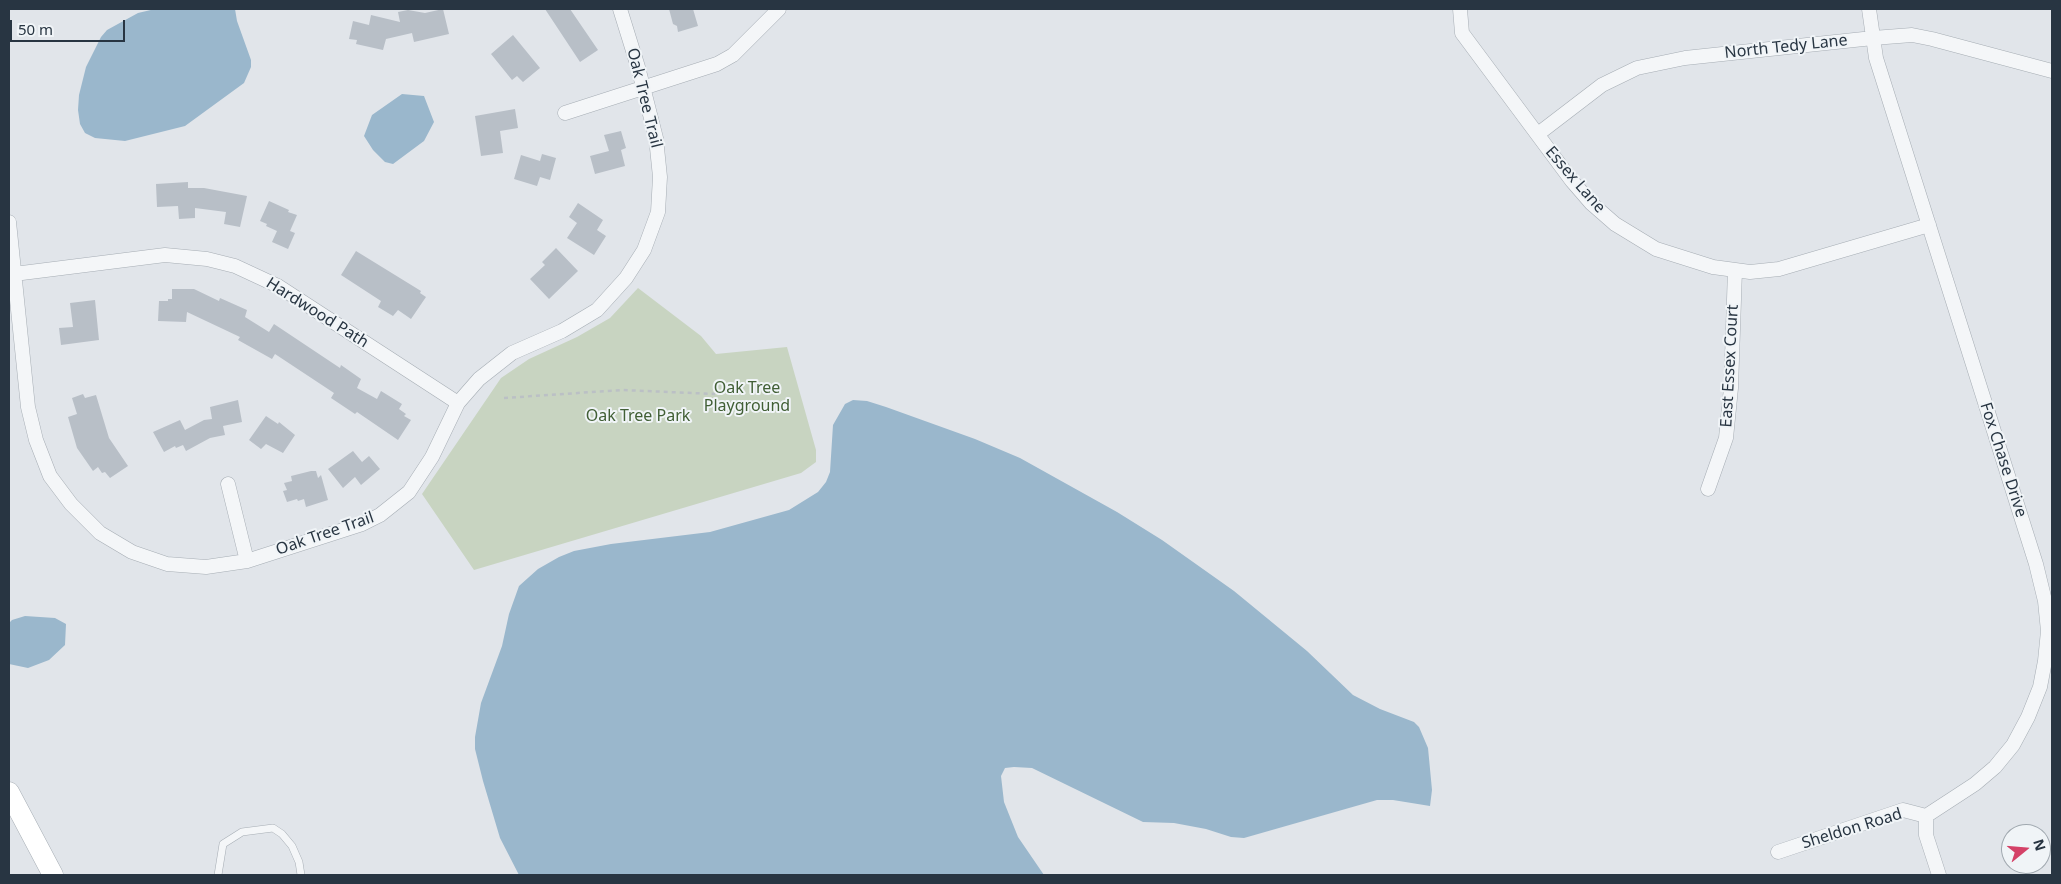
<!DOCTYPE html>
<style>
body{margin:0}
#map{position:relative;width:2061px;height:884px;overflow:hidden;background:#e1e5ea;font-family:"Noto Sans",sans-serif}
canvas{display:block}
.frame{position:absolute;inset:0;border:10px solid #283542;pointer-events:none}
.north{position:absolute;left:2001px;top:824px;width:50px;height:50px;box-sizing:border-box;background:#f0f4f7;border:1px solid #a0a8af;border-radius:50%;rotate:73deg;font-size:14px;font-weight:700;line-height:20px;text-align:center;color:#283542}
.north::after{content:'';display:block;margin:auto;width:18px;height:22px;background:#d44167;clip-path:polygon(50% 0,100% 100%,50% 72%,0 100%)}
.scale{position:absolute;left:10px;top:20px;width:115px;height:22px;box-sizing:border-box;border:2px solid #283542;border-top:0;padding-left:6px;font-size:15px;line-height:18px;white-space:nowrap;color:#283542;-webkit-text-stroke:4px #f0f4f7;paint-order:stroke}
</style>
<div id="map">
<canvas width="2061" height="884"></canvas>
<div class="frame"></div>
<div class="north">N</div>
<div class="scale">50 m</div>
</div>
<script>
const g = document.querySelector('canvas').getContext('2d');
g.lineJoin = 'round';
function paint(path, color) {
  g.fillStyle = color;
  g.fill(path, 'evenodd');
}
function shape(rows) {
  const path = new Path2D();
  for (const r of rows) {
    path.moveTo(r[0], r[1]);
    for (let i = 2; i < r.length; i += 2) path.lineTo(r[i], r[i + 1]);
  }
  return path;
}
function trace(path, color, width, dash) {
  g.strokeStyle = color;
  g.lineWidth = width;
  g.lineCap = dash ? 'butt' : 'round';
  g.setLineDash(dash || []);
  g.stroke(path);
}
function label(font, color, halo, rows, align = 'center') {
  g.font = font + ' "Noto Sans",sans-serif';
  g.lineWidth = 4;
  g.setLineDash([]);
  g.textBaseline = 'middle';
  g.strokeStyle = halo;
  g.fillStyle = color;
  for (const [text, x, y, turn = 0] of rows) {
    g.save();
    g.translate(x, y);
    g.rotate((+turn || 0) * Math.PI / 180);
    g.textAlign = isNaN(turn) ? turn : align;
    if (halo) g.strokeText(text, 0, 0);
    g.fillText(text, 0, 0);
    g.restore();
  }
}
paint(shape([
 [638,288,701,336,716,354,787,347,816,450,816,462,801,473,474,570,422,494,501,378,529,359,577,337,610,318]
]), '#c8d4c1');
paint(shape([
 [155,9,235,9,237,21,251,60,251,67,244,83,185,126,125,141,95,138,85,133,80,124,78,110,79,95,86,67,101,37,107,30,138,13],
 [402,94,424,96,434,122,424,141,393,164,385,162,373,150,364,136,372,115],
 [853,400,867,401,886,407,975,439,1020,458,1117,512,1162,540,1234,591,1307,651,1353,695,1380,709,1414,722,1419,727,1428,748,1432,790,1430,806,1393,800,1377,800,1244,838,1231,837,1206,829,1174,823,1143,822,1032,768,1014,767,1005,768,1001,776,1004,802,1018,837,1044,875,519,875,500,838,483,781,475,749,475,737,481,703,502,646,509,614,519,586,538,569,559,557,574,551,611,544,710,532,789,510,818,492,826,482,830,472,833,425,845,404],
 [25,616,55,618,66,624,65,645,49,660,28,668,9,664,9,623,12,620]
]), '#9ab7cc');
paint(shape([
 [443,9,449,34,414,42,412,33,386,39,383,50,356,44,357,40,349,39,353,21,369,25,371,15,400,22,398,12,408,10,425,13],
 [545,9,570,9,598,50,580,62],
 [669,9,693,9,698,26,678,32,677,26,673,24],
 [513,35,540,68,523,82,517,76,512,80,491,54],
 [515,109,518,128,500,131,503,153,481,156,475,116],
 [621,131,626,148,621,150,625,166,595,174,590,156,609,151,604,135],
 [542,154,556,158,550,180,540,177,537,186,514,179,521,155,540,161],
 [188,182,188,188,204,188,247,196,240,227,224,224,226,212,195,208,195,218,179,219,178,206,157,207,156,184],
 [269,201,289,210,288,212,297,215,290,231,295,233,288,249,272,242,277,231,266,226,267,224,260,221],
 [578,203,603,220,597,230,606,236,594,255,567,238,577,223,569,217],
 [556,248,578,271,549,299,530,279,545,265,542,262],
 [356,251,421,291,420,293,426,297,411,319,398,310,393,316,378,307,381,301,341,275],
 [172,289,194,289,219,301,220,298,247,310,245,317,269,332,274,324,340,368,341,365,361,379,357,388,377,399,381,391,402,404,399,409,406,414,404,416,411,420,398,440,357,412,355,414,331,398,334,393,275,354,272,359,238,340,240,337,187,312,186,322,158,321,159,301,168,301,168,299,172,299],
 [95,300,99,340,61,345,59,328,73,327,70,303],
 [83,394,85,398,96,395,109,438,128,466,110,478,105,472,102,473,98,467,93,471,77,448,68,417,77,414,72,398],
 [238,400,242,422,223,426,225,435,210,438,186,451,183,445,176,448,175,446,164,452,153,432,180,420,185,430,204,420,212,419,210,407],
 [266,416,278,424,279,422,295,435,283,453,266,444,261,449,249,440],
 [353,451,362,462,369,456,380,469,361,485,355,477,343,488,328,469],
 [311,471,316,471,318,478,321,475,328,500,306,507,304,499,298,501,297,499,287,502,283,491,287,490,284,483,292,481,291,476]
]), '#b8bfc7');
const lane = shape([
 [218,875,223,844,242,832,273,828,282,834,292,846,299,862,301,875]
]);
const street = shape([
 [1460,9,1462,33,1572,181,1591,203,1615,224,1656,249,1713,267,1750,272,1779,269,1929,225],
 [1869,9,1876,58,2036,564,2045,601,2048,631,2045,661,2040,687,2028,717,2013,745,1995,767,1975,784,1926,816,1926,835,1939,875],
 [565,113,717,64,733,55,779,9],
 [1538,134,1602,85,1637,68,1685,58,1873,38,1912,35,1932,39,2052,71],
 [9,222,28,407,36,440,50,476,71,504,100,533,132,552,167,564,206,567,247,561,362,524,380,515,409,492,432,457,458,403,479,379,512,353,562,331,597,310,626,278,644,250,658,212,660,177,656,138,638,67,620,9],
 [14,274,165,255,207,259,235,266,278,286,458,403],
 [228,484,247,561],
 [1708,489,1726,438,1731,388,1735,270],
 [1778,852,1903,810,1926,816]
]);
const secondary = shape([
 [9,792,53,875]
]);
trace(lane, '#a6adb4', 8);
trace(street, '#a6adb4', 15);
trace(secondary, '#a6adb4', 21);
trace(shape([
 [504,398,622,390,715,394]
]), '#bbc0c5', 2.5, [4, 4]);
trace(lane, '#f4f6f8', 7);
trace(street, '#f4f6f8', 14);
trace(secondary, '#fff', 20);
label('16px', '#283542', '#f0f4f7', [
 ["North Tedy Lane",1786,47,-6],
 ["Oak Tree Trail",644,98,76],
 ["Essex Lane",1575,180,49],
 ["Hardwood Path",317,313,32],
 ["East Essex Court",1730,366,-87],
 ["Fox Chase Drive",2003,460,72],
 ["Oak Tree Trail",325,534,-19],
 ["Sheldon Road",1852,829,-17]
]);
label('16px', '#415f35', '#f0f4f7', [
 ["Oak Tree",747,388],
 ["Playground",747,406],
 ["Oak Tree Park",638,416]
]);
</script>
